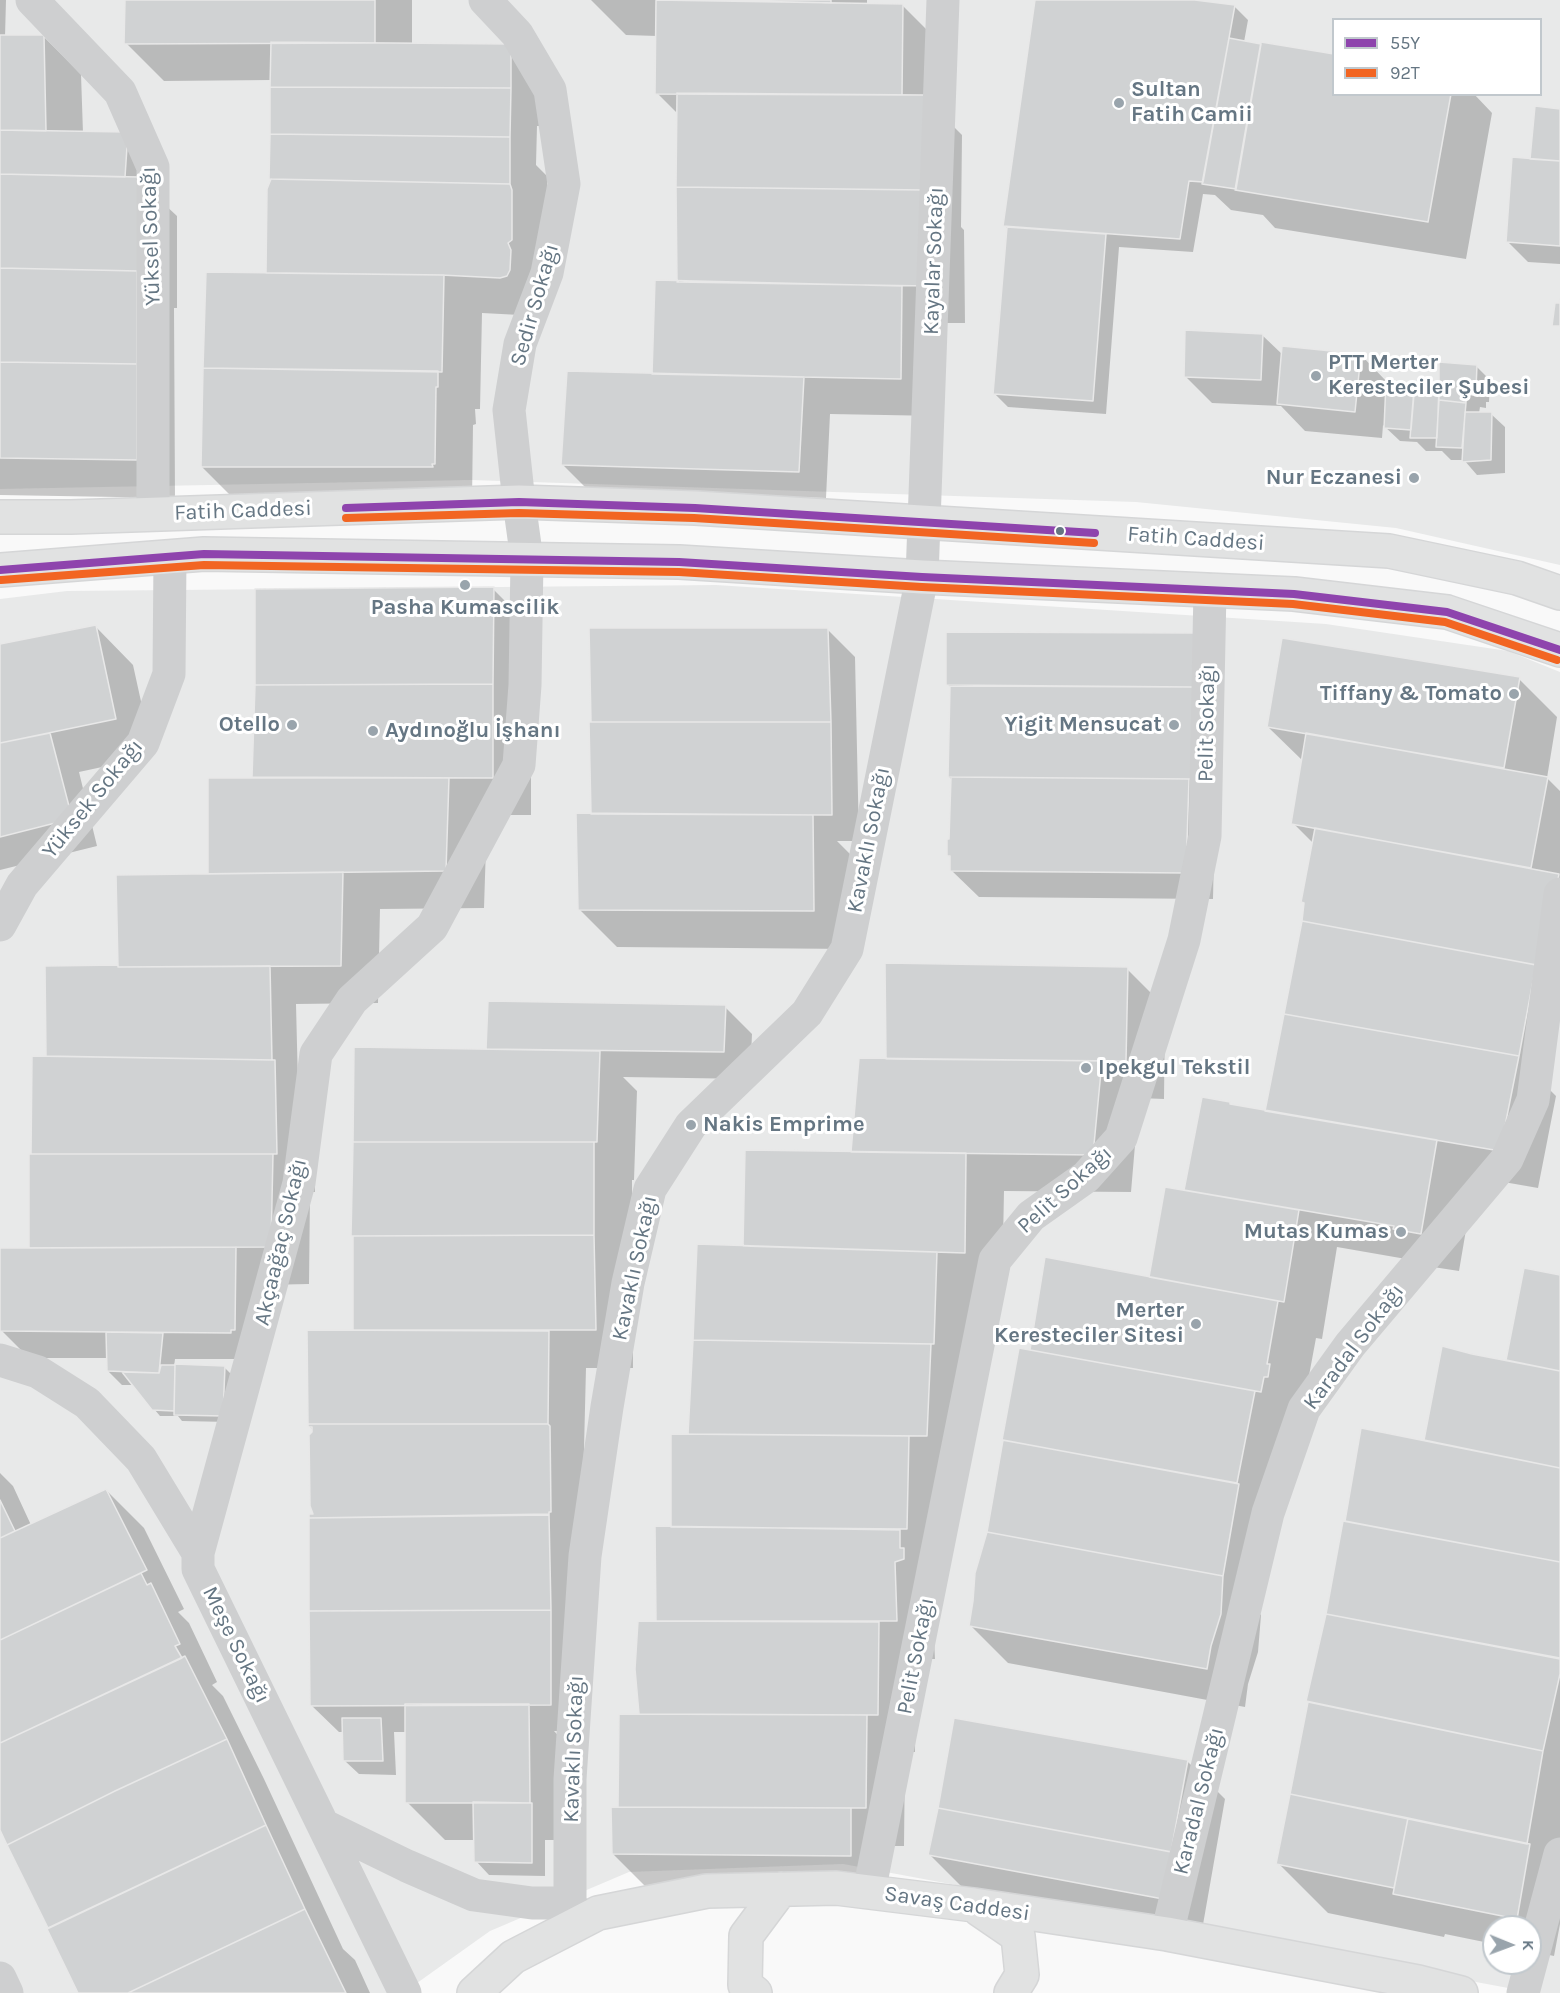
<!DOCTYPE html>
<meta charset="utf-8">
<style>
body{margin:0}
#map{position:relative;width:1560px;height:1993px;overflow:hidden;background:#f9f9f9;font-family:Karla,sans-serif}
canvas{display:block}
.legend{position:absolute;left:1332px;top:18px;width:210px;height:78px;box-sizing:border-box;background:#fff;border:2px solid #c1c8cd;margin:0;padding:8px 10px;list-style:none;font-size:18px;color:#657683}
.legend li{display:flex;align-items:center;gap:12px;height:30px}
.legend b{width:30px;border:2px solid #c1c8cd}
.north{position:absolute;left:1482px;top:1915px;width:60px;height:60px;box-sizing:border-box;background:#fff;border:2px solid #c1c8cd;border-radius:50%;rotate:91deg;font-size:16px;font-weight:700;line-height:24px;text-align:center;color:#657683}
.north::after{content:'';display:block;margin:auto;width:21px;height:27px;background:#99a4ac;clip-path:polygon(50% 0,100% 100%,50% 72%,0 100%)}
</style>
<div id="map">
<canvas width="1560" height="1993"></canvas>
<ul class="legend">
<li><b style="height:8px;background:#8e44ad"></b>55Y</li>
<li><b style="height:8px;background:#f26522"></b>92T</li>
</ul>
<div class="north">K</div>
</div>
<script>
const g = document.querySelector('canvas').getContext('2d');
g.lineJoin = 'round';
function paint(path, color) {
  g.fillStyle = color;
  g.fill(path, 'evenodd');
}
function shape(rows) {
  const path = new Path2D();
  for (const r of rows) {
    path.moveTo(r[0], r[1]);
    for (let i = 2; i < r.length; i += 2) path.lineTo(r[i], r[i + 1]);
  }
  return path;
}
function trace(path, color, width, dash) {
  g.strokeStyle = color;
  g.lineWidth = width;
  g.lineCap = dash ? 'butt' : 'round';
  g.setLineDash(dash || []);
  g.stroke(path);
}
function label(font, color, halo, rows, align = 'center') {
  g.font = font + ' Karla,sans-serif';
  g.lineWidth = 6;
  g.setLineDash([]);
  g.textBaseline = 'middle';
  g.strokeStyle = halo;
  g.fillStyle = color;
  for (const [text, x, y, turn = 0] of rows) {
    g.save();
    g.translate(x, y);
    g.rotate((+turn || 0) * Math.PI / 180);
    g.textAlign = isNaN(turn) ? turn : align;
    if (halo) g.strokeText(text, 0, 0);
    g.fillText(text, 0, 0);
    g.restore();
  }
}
paint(shape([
 [0,0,1560,0,1560,565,1396,528,1136,502,471,480,0,489],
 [1334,20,1540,20,1540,94,1334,94],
 [716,585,1326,624,1508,651,1560,672,1560,1993,1535,1993,843,1864,629,1872,490,1931,403,1993,0,1993,0,599,67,591],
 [1494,1927,1530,1927,1530,1963,1494,1963]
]), '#e8e9e9');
paint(shape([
 [0,0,6,0,5,37,43,36,81,74,83,133,127,134,163,203,177,216,177,308,174,308,175,498,0,495],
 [126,0,412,0,412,45,511,45,549,126,537,126,536,165,547,176,547,223,539,316,482,313,480,409,475,409,476,424,473,425,472,501,240,505,202,467,267,274,272,180,272,80,164,81,126,43],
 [591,0,867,0,867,5,903,6,930,33,929,102,962,135,961,227,964,230,965,323,940,323,939,416,830,414,826,498,590,492,563,465,653,375,679,283,679,115,657,93,657,36,626,35],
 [1036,0,1181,0,1234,6,1248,20,1244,42,1334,94,1474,94,1492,113,1466,259,1275,228,1263,215,1231,210,1215,195,1203,194,1193,252,1119,247,1106,414,1008,407,995,394,1008,229,1004,225],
 [1560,110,1560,264,1528,262,1507,241,1534,160],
 [1262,335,1283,355,1361,355,1388,383,1414,384,1421,390,1440,390,1476,366,1490,380,1489,402,1486,402,1486,408,1480,407,1479,413,1491,414,1505,427,1505,473,1477,475,1464,460,1451,460,1442,451,1426,451,1417,442,1400,441,1383,425,1382,438,1305,431,1281,406,1212,403,1185,376],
 [493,589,531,627,531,815,487,815,484,908,380,909,378,1003,296,1004,298,1085,313,1100,315,1192,310,1192,309,1284,262,1285,257,1359,175,1359,174,1367,224,1367,231,1374,229,1422,182,1421,178,1416,160,1416,134,1385,122,1385,108,1371,108,1358,29,1358,0,1329,0,1250,33,1250,33,1156,47,1058,47,967,120,967,209,875,254,779,257,685],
 [95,626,133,665,153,756,79,772,97,846,0,870,0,645],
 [828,630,855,657,859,841,837,841,851,855,852,949,617,947,579,909,593,814],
 [1195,634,1215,805,1213,899,979,897,951,870,951,858,948,855,951,840,952,780,949,777,952,688,948,685],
 [1519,679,1557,717,1547,778,1560,791,1560,1005,1545,1085,1556,1096,1538,1188,1475,1177,1459,1271,1433,1267,1429,1263,1337,1247,1322,1339,1316,1338,1305,1397,1249,1604,1261,1615,1258,1652,1248,1684,1245,1707,1008,1663,970,1625,988,1533,1031,1352,1047,1259,1151,1278,1185,1191,1203,1099,1267,1112,1303,922,1305,905,1303,902,1314,844,1293,823,1303,761,1268,727],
 [1127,969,1165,1007,1164,1099,1139,1098,1131,1192,1004,1191,1002,1291,932,1599,935,1659,916,1659,915,1752,905,1752,904,1846,888,1846,888,1894,651,1892,613,1854,619,1809,620,1716,640,1716,637,1669,658,1623,656,1528,673,1528,690,1435,698,1246,744,1247,853,1153,887,1060],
 [725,1007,752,1034,750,1079,623,1077,637,1091,634,1180,632,1180,633,1368,586,1368,577,1731,554,1731,566,1744,568,1840,545,1840,545,1876,489,1875,476,1861,475,1840,445,1840,407,1802,406,1732,394,1732,396,1775,359,1774,345,1761,344,1732,339,1732,311,1705,315,1516,314,1431,310,1427,355,1331,354,1237,353,1235,490,1051,487,1048],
 [1525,1270,1560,1277,1560,1924,1554,1956,1530,1951,1530,1927,1494,1927,1494,1944,1445,1934,1444,1937,1328,1913,1278,1863,1310,1703,1308,1701,1346,1523,1362,1429,1425,1442,1443,1347,1507,1362],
 [0,1473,13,1486,31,1525,106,1490,144,1528,184,1609,178,1612,189,1623,217,1682,212,1685,223,1696,264,1779,343,1949,355,1960,370,1993,80,1993,0,1827],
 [1187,1761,1225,1799,1201,1936,968,1893,930,1855]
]), '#0003');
const building = shape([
 [125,0,375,0,375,43,124,44,125,0],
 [656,0,903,4,902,95,655,94,656,0],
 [698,0,831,0,831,3,792,2,698,0],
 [1035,0,1195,0,1235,5,1203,182,1189,181,1180,239,1003,226,1035,0],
 [0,35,44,35,46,131,0,130,0,35],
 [1229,38,1261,44,1236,189,1202,184,1229,38],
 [271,42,511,44,511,88,270,87,271,42],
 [1261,42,1334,54,1334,94,1451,94,1428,222,1235,190,1261,42],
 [270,87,511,88,510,137,270,134,270,87],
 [677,93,924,95,923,190,676,187,677,93],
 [1535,106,1560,109,1560,161,1530,159,1535,106],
 [0,130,128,132,125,177,0,174,0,130],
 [270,134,510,137,510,184,269,179,270,134],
 [1512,157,1560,161,1560,246,1506,242,1512,157],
 [0,174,139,177,139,271,0,268,0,174],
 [271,179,510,184,512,190,512,240,508,243,511,250,510,270,507,276,500,278,441,275,266,273,267,189,271,179],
 [676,187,926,190,928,286,677,282,676,187],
 [1007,227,1106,234,1093,401,993,394,1007,227],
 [0,268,137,271,137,364,0,362,0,268],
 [206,272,444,275,442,372,203,368,206,272],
 [655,280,902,286,901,379,652,374,655,280],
 [1560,299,1560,326,1552,326,1555,303,1559,303,1560,299],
 [1185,330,1263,334,1261,380,1184,377,1185,330],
 [1282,346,1361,354,1355,412,1277,404,1282,346],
 [0,362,137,364,137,460,0,458,0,362],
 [1439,362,1477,365,1476,389,1473,389,1473,395,1466,394,1466,403,1439,400,1439,362],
 [203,368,438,371,438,387,436,387,435,464,432,464,433,467,201,467,203,368],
 [567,371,804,377,799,472,561,465,567,371],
 [1386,382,1415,382,1411,430,1384,428,1386,382],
 [1439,388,1437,438,1410,438,1414,389,1439,388],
 [1439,400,1466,403,1462,448,1436,447,1439,400],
 [1465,412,1492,412,1491,460,1462,462,1465,412],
 [494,587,493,684,255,685,255,589,494,587],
 [96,625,116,719,0,743,0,644,96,625],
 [589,628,828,628,831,722,591,722,589,628],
 [946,632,1196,633,1195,687,946,685,946,632],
 [1282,638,1520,677,1504,768,1267,727,1282,638],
 [493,684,493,778,252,777,255,685,493,684],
 [950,686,1193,687,1192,779,948,777,950,686],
 [589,722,831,722,832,815,591,814,589,722],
 [50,733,70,810,71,819,0,837,0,743,50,733],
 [1306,733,1548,777,1531,868,1291,824,1306,733],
 [951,777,1189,779,1186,873,950,871,950,856,947,856,947,839,949,839,951,777],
 [208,778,449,778,446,871,208,874,208,778],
 [576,813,813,815,814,911,578,910,576,813],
 [1315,828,1559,874,1542,966,1302,921,1304,903,1301,902,1315,828],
 [343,872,341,966,118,967,116,875,343,872],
 [1302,921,1536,965,1519,1056,1284,1014,1302,921],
 [885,963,1128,967,1126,1061,886,1059,885,963],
 [118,965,118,967,270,966,272,1060,46,1056,45,966,118,965],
 [488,1001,726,1005,724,1052,486,1049,488,1001],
 [1284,1014,1519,1056,1500,1151,1265,1111,1284,1014],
 [354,1047,600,1051,597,1142,353,1142,354,1047],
 [32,1056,275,1060,277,1154,31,1154,32,1056],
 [859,1058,1102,1061,1093,1155,851,1152,859,1058],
 [1202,1097,1230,1102,1230,1104,1437,1140,1421,1234,1393,1229,1394,1226,1184,1190,1202,1097],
 [353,1142,594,1142,594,1235,351,1236,353,1142],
 [745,1150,966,1153,965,1253,743,1246,745,1150],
 [29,1154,273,1154,271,1247,29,1248,29,1154],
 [1165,1187,1299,1210,1284,1302,1149,1277,1165,1187],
 [594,1235,596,1330,353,1330,353,1236,594,1235],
 [697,1244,937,1252,934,1344,693,1340,697,1244],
 [236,1247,235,1330,231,1330,231,1333,0,1331,0,1248,236,1247],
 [1045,1257,1278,1301,1267,1364,1270,1364,1268,1377,1264,1377,1261,1392,1030,1350,1045,1257],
 [1524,1268,1560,1275,1560,1371,1506,1360,1524,1268],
 [307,1330,549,1331,548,1424,308,1424,307,1330],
 [106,1332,163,1333,159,1373,107,1371,106,1332],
 [693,1340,931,1344,927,1436,688,1434,693,1340],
 [1442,1346,1472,1354,1560,1371,1560,1468,1424,1440,1442,1346],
 [1019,1348,1255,1391,1237,1483,1002,1440,1019,1348],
 [175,1364,225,1366,223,1416,174,1415,175,1364],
 [161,1365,175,1365,174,1411,152,1410,122,1372,159,1373,161,1365],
 [308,1424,548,1424,550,1426,551,1512,549,1512,549,1515,309,1518,309,1514,313,1514,310,1506,309,1435,312,1432,312,1427,308,1427,308,1424],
 [1361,1428,1560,1468,1560,1562,1345,1521,1361,1428],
 [671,1434,909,1436,907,1529,671,1527,671,1434],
 [1003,1440,1239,1484,1223,1576,987,1532,1003,1440],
 [106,1489,147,1570,0,1640,0,1538,106,1489],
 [0,1500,15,1531,0,1538,0,1500],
 [549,1514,551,1610,309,1611,309,1518,549,1514],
 [1343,1521,1560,1562,1560,1659,1326,1614,1343,1521],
 [655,1526,900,1530,900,1548,904,1548,904,1559,895,1562,897,1621,656,1621,655,1526],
 [987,1532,1223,1576,1221,1614,1211,1646,1207,1669,969,1626,973,1601,975,1573,987,1532],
 [141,1573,147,1585,151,1583,180,1644,175,1646,182,1658,0,1743,0,1640,141,1573],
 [551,1610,551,1705,310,1706,309,1611,551,1610],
 [1326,1614,1560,1658,1560,1674,1543,1751,1306,1701,1326,1614],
 [638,1621,879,1622,878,1715,639,1714,635,1669,638,1621],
 [185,1656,227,1739,115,1791,7,1845,0,1830,0,1743,185,1656],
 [1308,1702,1543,1751,1527,1844,1290,1794,1308,1702],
 [405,1704,529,1704,530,1803,405,1803,405,1704],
 [619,1714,867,1715,866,1808,618,1807,619,1714],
 [342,1718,381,1718,383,1761,343,1761,342,1718],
 [954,1718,1188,1760,1171,1852,938,1808,954,1718],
 [227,1739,266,1825,48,1928,7,1845,115,1791,227,1739],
 [1290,1794,1408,1818,1394,1888,1276,1864,1290,1794],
 [473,1802,532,1803,532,1863,474,1862,473,1802],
 [611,1807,851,1808,851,1856,612,1854,611,1807],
 [938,1808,1172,1852,1163,1899,928,1855,938,1808],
 [1408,1818,1530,1844,1517,1919,1393,1894,1408,1818],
 [266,1825,305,1909,128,1993,78,1993,47,1929,266,1825],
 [305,1909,346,1993,128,1993,305,1909]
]);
paint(building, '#d0d2d3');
trace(building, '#e8e8e8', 1.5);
const secondary = shape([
 [0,517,71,517,519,502,695,508,1389,551,1517,578,1560,593],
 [0,570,204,554,679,562,922,577,1294,594,1447,612,1560,650],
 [980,1910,1018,1936,1022,1975,1011,1993],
 [474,1993,513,1957,598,1913,707,1891,836,1888,974,1905,1167,1934,1418,1982,1461,1993],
 [755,1993,745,1985,746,1936,781,1889]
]);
trace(secondary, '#d5d6d7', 36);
trace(shape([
 [32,0,120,92,153,167,153,514],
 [0,925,22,885,143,743,169,674,170,557],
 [0,1360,38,1372,87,1403,141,1459,198,1553,198,1569,405,1993],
 [198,1553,299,1183,316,1054,352,1000,432,927,519,765,525,685,527,560,519,502,509,410,520,344,547,273,564,184,550,90,517,34,485,0],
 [325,1826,407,1866,474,1895,532,1903,571,1903],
 [869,1892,995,1260,1031,1216,1086,1177,1121,1138,1184,940,1205,836,1210,590],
 [570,1927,570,1779,585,1556,607,1407,628,1283,650,1189,691,1125,807,1013,847,949,922,577,943,0],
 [1167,1934,1268,1513,1304,1409,1350,1345,1507,1159,1533,1100,1560,894],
 [0,1978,7,1993],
 [1523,1993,1560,1854]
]), '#cecfd0', 33);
trace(secondary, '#e1e2e2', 33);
trace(shape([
 [346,508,519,502,695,508,1095,533],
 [0,570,204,554,679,562,922,577,1294,594,1447,612,1560,650]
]), '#8e44ad', 8);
trace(shape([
 [346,518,519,513,694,518,1094,543],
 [1,580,204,565,679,572,922,587,1293,604,1445,622,1557,660]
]), '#f26522', 8);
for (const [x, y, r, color] of [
 [1119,103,6,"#99a4ac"],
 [1316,376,6,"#99a4ac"],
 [1414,478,6,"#99a4ac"],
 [1060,531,5,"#657683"],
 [465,585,6,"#99a4ac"],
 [1514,694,6,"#99a4ac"],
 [292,725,6,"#99a4ac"],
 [1174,725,6,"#99a4ac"],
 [373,731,6,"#99a4ac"],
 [1086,1068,6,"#99a4ac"],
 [691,1125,6,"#99a4ac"],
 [1401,1232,6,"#99a4ac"],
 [1196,1324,6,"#99a4ac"]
]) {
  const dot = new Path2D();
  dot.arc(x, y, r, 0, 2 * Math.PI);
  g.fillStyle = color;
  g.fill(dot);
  trace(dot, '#fff', 2);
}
label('bold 22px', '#657683', '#fff', [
 ["Sultan",1131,90,"left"],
 ["Fatih Camii",1131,115,"left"],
 ["PTT Merter",1328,363,"left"],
 ["Keresteciler Şubesi",1328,388,"left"],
 ["Nur Eczanesi",1402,478],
 ["Pasha Kumascilik",465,608,"center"],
 ["Tiffany & Tomato",1502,694],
 ["Otello",280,725],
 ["Yigit Mensucat",1162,725],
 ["Aydınoğlu İşhanı",385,731,"left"],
 ["Ipekgul Tekstil",1098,1068,"left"],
 ["Nakis Emprime",703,1125,"left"],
 ["Mutas Kumas",1389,1232],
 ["Merter",1184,1311],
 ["Keresteciler Sitesi",1184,1336]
], 'right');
label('22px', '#657683', '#fff', [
 ["Yüksel Sokağı",151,236,-92],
 ["Kayalar Sokağı",934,261,-88],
 ["Sedir Sokağı",535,305,-74],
 ["Fatih Caddesi",243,511,-2],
 ["Fatih Caddesi",1196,539,4],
 ["Pelit Sokağı",1207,723,-89],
 ["Yüksek Sokağı",93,799,-51],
 ["Kavaklı Sokağı",869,840,-79],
 ["Pelit Sokağı",1065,1190,-42],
 ["Akçaağaç Sokağı",281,1242,-77],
 ["Kavaklı Sokağı",635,1268,-78],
 ["Karadal Sokağı",1354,1347,-53],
 ["Meşe Sokağı",236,1645,64],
 ["Pelit Sokağı",916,1656,-79],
 ["Kavaklı Sokağı",574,1749,-88],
 ["Karadal Sokağı",1199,1801,-76],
 ["Savaş Caddesi",957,1904,8]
]);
</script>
